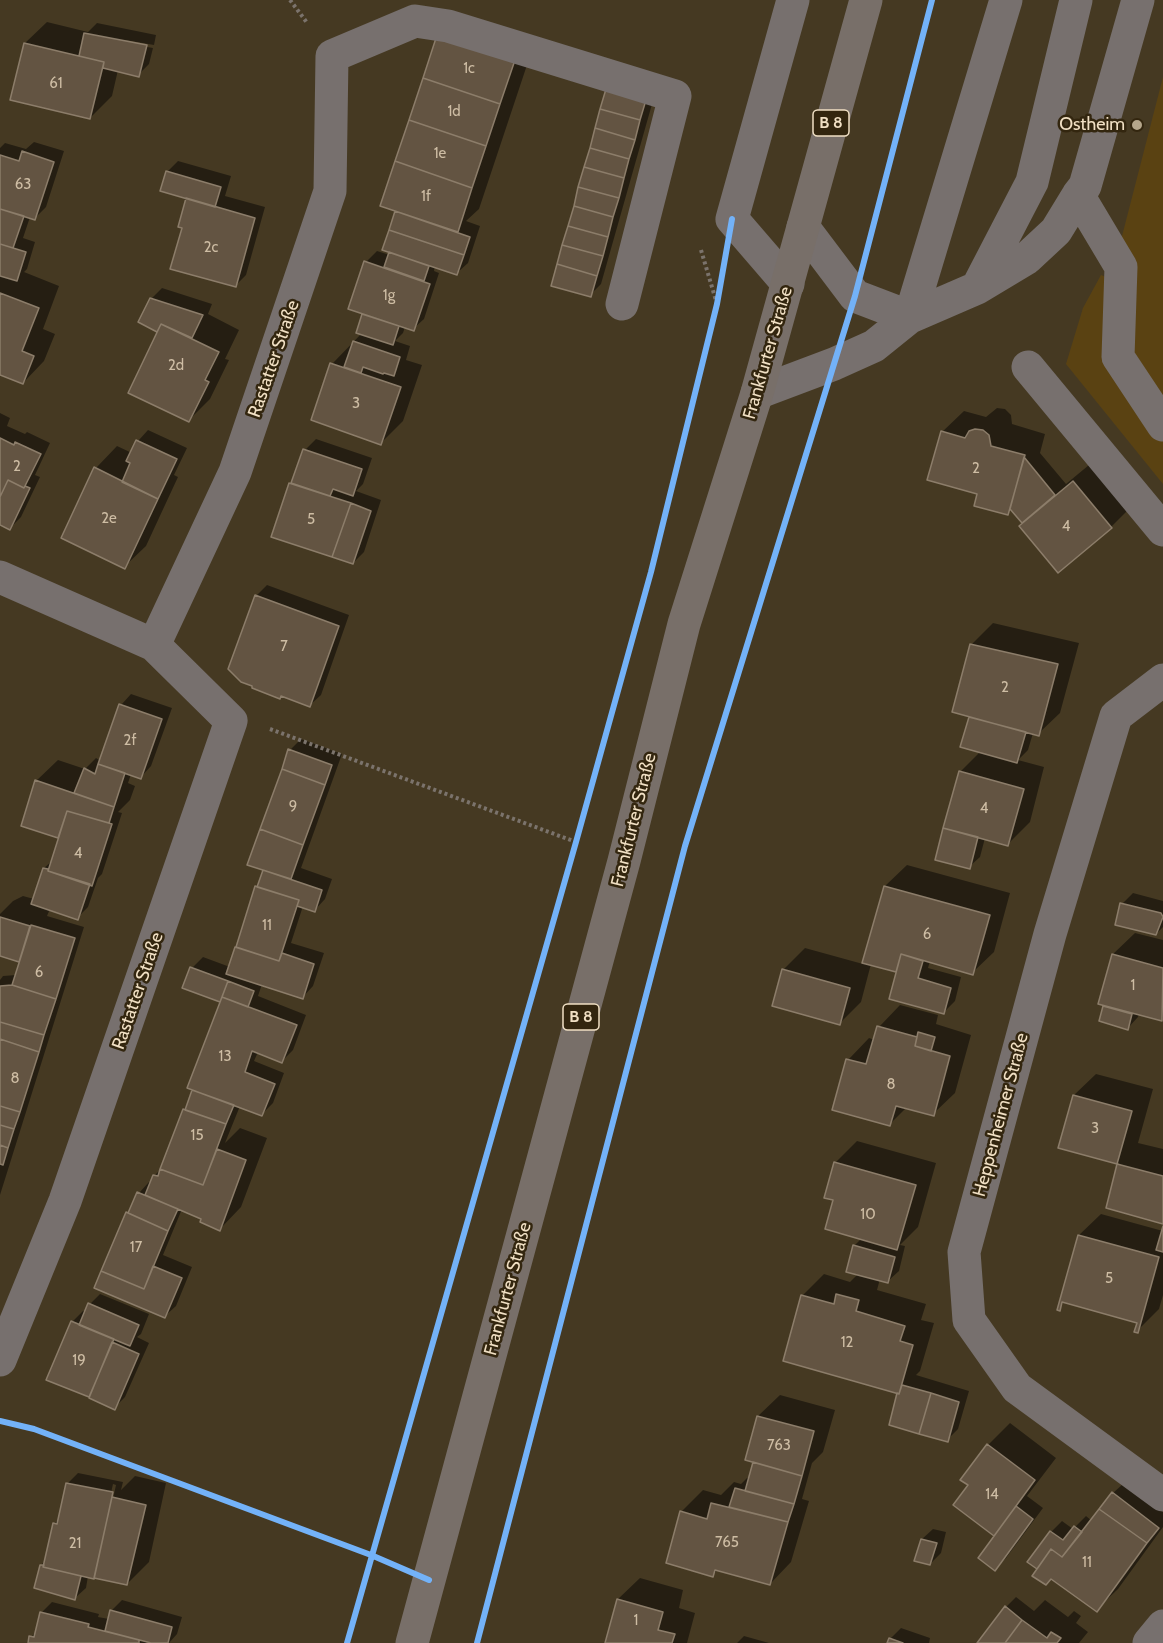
<!DOCTYPE html>
<meta charset="utf-8">
<style>
body{margin:0}
canvas{display:block;background:#453922}
</style>
<canvas width="1163" height="1643"></canvas>
<script>
const g = document.querySelector('canvas').getContext('2d');
g.lineJoin = 'round';
function paint(path, color) {
  g.fillStyle = color;
  g.fill(path, 'evenodd');
}
function shape(rows) {
  const path = new Path2D();
  for (const r of rows) {
    path.moveTo(r[0], r[1]);
    for (let i = 2; i < r.length; i += 2) path.lineTo(r[i], r[i + 1]);
  }
  return path;
}
function trace(path, color, width, dash) {
  g.strokeStyle = color;
  g.lineWidth = width;
  g.lineCap = dash ? 'butt' : 'round';
  g.setLineDash(dash || []);
  g.stroke(path);
}
function label(font, color, halo, rows, align = 'center') {
  g.font = font + ' Cabin,sans-serif';
  g.lineWidth = 5;
  g.setLineDash([]);
  g.textBaseline = 'middle';
  g.strokeStyle = halo;
  g.fillStyle = color;
  for (const [text, x, y, turn = 0] of rows) {
    g.save();
    g.translate(x, y);
    g.rotate((+turn || 0) * Math.PI / 180);
    g.textAlign = isNaN(turn) ? turn : align;
    if (halo) g.strokeText(text, 0, 0);
    g.fillText(text, 0, 0);
    g.restore();
  }
}
paint(shape([
 [1163,77,1163,484,1066,364,1083,308,1101,275,1111,279]
]), '#5a4212');
paint(shape([
 [47,22,88,32,97,23,156,35,154,45,125,40,125,43,153,48,149,64,138,75,118,70,112,96,90,118,25,43],
 [536,38,479,209,466,221,480,226,468,263,457,273,435,266,434,271,439,273,424,319,413,329,405,327,403,333,395,341,410,346,406,360,422,365,403,421,381,443,332,364,362,333,358,332,364,313,366,262,377,251,390,255,396,212,398,210,382,205],
 [607,90,656,90,601,284,590,295],
 [34,142,64,151,46,207,35,218,30,217,23,238,35,242,27,269,24,272,59,286,43,329,55,334,44,361,23,383,0,374,0,148,5,143,26,149],
 [178,161,231,176,225,196,265,207,246,275,235,286,184,227,188,197,167,172],
 [162,288,212,304,208,314,239,330,225,359,229,360,210,399,189,420,162,325,157,330,151,299],
 [997,408,1005,409,1011,415,1012,424,1045,434,1040,453,1066,484,1095,460,1133,505,1111,527,1059,571,1021,526,1028,518,1027,516,1012,509,1007,513,979,493,942,432,964,411,986,417],
 [0,413,10,418,7,426,25,434,27,432,50,443,35,475,40,477,21,517,10,528,0,523],
 [148,430,187,448,174,475,178,477,146,546,124,567,63,537,96,468,117,446,132,453,138,441],
 [316,439,372,458,363,484,356,491,381,500,364,552,353,563,273,536,290,483,293,480,305,450],
 [267,585,349,615,321,695,310,705,256,596],
 [993,623,1079,643,1060,713,1038,734,1033,733,1028,750,1018,760,1044,767,1030,822,1008,844,985,838,980,857,969,867,960,772,981,751,970,718,972,716,954,711,972,644],
 [131,694,172,708,151,766,141,777,131,774,128,783,135,786,130,800,118,812,122,813,102,874,98,878,88,907,77,918,50,909,47,916,84,927,0,1195,0,980,3,976,16,975,23,956,19,960,0,954,0,914,13,901,23,896,34,899,44,868,52,861,60,837,23,825,36,781,58,760,85,769,96,758,101,761,121,705],
 [301,739,342,754,301,868,332,879,325,899,315,910,303,906,291,943,324,953,313,986,303,997,262,984,258,996,306,1015,293,1050,282,1061,258,1052,254,1061,284,1073,273,1103,262,1114,240,1106,225,1143,240,1128,267,1138,241,1207,220,1229,203,1218,182,1209,163,1255,192,1267,176,1306,165,1316,128,1213,132,1209,139,1193,149,1182,152,1183,154,1176,162,1168,184,1109,188,1106,194,1089,222,1001,184,987,192,968,203,957,230,967,257,887,259,884,264,869,290,750],
 [907,865,1010,893,994,952,972,973,930,961,928,968,961,977,955,1001,944,1012,899,967,895,971,871,964,861,1002,839,1024,774,1005,784,969,805,948,863,964,885,886],
 [1133,893,1163,901,1163,927,1156,934,1122,904],
 [1135,933,1163,940,1163,1018,1161,1020,1139,1014,1138,1017,1128,1028,1104,1006,1106,1005,1113,954],
 [900,1005,938,1015,936,1024,971,1035,955,1093,933,1114,907,1107,890,1124,848,1060,869,1038,875,1040,879,1027],
 [1096,1074,1153,1089,1138,1143,1163,1149,1163,1223,1108,1207,1119,1163,1060,1147,1074,1095],
 [857,1141,936,1163,918,1227,900,1245,905,1246,899,1271,888,1281,880,1279,877,1290,926,1304,921,1320,934,1323,920,1371,916,1375,969,1391,958,1429,947,1440,900,1393,785,1360,802,1296,824,1274,850,1282,858,1274,854,1246,862,1238,835,1199,835,1163],
 [1101,1214,1163,1231,1163,1295,1159,1309,1137,1331,1138,1322,1061,1300,1079,1235],
 [100,1294,149,1314,141,1334,137,1337,149,1343,125,1397,114,1408,89,1395,72,1322,83,1311,86,1312,90,1304],
 [780,1395,835,1410,823,1452,812,1463,802,1499,809,1501,791,1562,770,1584,718,1569,713,1575,681,1512,703,1490,721,1495,734,1482,741,1484,747,1478,750,1479,755,1461,758,1416],
 [1010,1423,1056,1458,1027,1496,1043,1508,1006,1558,995,1569,1001,1529,970,1485,962,1479,988,1445],
 [78,1473,123,1482,121,1490,135,1476,166,1483,149,1562,127,1584,88,1576,86,1588,75,1598,41,1565,46,1560,54,1524,60,1518,67,1484],
 [113,1484,116,1485,98,1566,95,1566],
 [1124,1483,1163,1512,1163,1527,1118,1589,1096,1610,1043,1562,1051,1532,1062,1521,1073,1529,1086,1516,1092,1521,1113,1493],
 [933,1529,946,1532,941,1553,930,1564,922,1539],
 [640,1578,683,1590,679,1608,695,1613,687,1643,606,1643,618,1599],
 [1016,1597,1034,1611,1045,1600,1068,1617,1074,1611,1081,1616,1076,1623,1088,1632,1079,1643,979,1643,1006,1607],
 [122,1600,182,1617,177,1634,169,1643,158,1643,147,1640,146,1643,29,1643,31,1637,37,1631,41,1613,52,1602,99,1614,98,1617,109,1619,112,1610],
 [901,1628,930,1638,929,1643,889,1643,890,1639],
 [744,1636,769,1643,737,1643]
]), '#0007');
const building = shape([
 [84,33,147,45,139,77,103,68,104,62,79,56,84,33],
 [437,35,515,60,500,104,423,78,437,35],
 [24,43,104,62,90,119,10,100,24,43],
 [423,78,500,104,486,146,409,120,423,78],
 [606,89,646,100,640,120,600,109,606,89],
 [600,109,640,120,635,140,595,128,600,109],
 [409,120,486,146,472,188,395,161,409,120],
 [595,128,635,140,629,159,590,148,595,128],
 [590,148,629,159,624,178,584,167,590,148],
 [22,151,54,162,35,220,0,209,0,155,19,161,22,151],
 [395,161,472,188,458,232,380,206,395,161],
 [584,167,624,178,619,198,578,187,584,167],
 [166,171,221,187,215,207,160,191,166,171],
 [578,187,619,198,613,217,574,206,578,187],
 [186,198,255,218,236,287,170,269,182,228,178,227,186,198],
 [574,206,613,217,608,237,568,226,574,206],
 [0,209,24,216,13,248,0,244,0,209],
 [395,211,470,237,464,255,389,230,395,211],
 [568,226,608,237,603,256,562,245,568,226],
 [389,230,464,255,457,275,382,250,389,230],
 [0,244,26,252,17,281,0,276,0,244],
 [562,245,603,256,597,276,557,264,562,245],
 [389,252,429,266,424,281,384,267,389,252],
 [364,261,430,284,414,331,348,309,364,261],
 [557,264,597,276,591,297,551,286,557,264],
 [0,293,39,308,22,351,34,356,23,384,0,375,0,293],
 [150,298,203,315,192,338,161,324,157,332,138,322,150,298],
 [362,314,399,326,393,345,356,333,362,314],
 [161,324,219,352,205,380,209,382,189,422,128,393,161,324],
 [353,341,400,357,394,376,384,373,383,374,363,367,361,373,344,367,353,341],
 [330,363,401,387,381,445,311,420,330,363],
 [975,429,983,430,989,435,991,446,1025,455,1008,515,974,506,977,494,927,480,941,431,965,438,969,431,975,429],
 [0,438,14,445,15,442,41,454,24,488,8,480,0,497,0,438],
 [136,440,177,459,158,499,122,482,130,463,126,461,136,440],
 [303,449,362,469,353,496,333,489,330,496,291,483,303,449],
 [1024,457,1055,495,1022,523,1010,509,1024,457],
 [94,467,158,499,125,569,61,538,94,467],
 [8,480,24,488,25,486,30,488,10,530,0,525,0,497,8,480],
 [1073,481,1112,528,1058,573,1019,526,1073,481],
 [289,483,351,503,332,557,271,537,289,483],
 [351,503,371,511,353,564,332,557,351,503],
 [255,595,339,626,310,707,281,696,280,699,252,688,252,686,241,682,228,669,255,595],
 [970,644,1058,664,1039,736,952,712,970,644],
 [119,704,162,719,141,779,98,764,119,704],
 [969,717,1026,732,1017,763,960,747,969,717],
 [288,749,332,765,325,785,282,769,288,749],
 [98,764,125,773,114,807,74,793,84,768,95,774,98,764],
 [282,769,325,785,303,845,260,829,282,769],
 [959,771,1024,789,1008,846,943,828,959,771],
 [35,780,114,807,109,823,67,811,58,838,21,826,35,780],
 [67,811,112,824,92,886,48,871,67,811],
 [943,828,978,837,970,869,935,860,943,828],
 [260,829,303,845,291,879,247,865,260,829],
 [43,868,48,869,48,871,90,884,78,920,31,904,43,868],
 [263,870,322,890,315,912,297,906,299,900,257,887,263,870],
 [255,886,299,900,279,961,236,947,255,886],
 [884,886,990,915,973,975,901,954,896,972,862,963,884,886],
 [1120,903,1161,913,1163,917,1156,935,1115,925,1120,903],
 [0,917,30,926,19,962,0,956,0,917],
 [31,925,75,938,56,999,12,985,31,925],
 [235,947,279,961,282,953,314,964,303,999,226,974,235,947],
 [901,954,923,961,918,978,951,988,944,1014,889,999,901,954],
 [1112,954,1163,968,1162,1021,1098,1004,1112,954],
 [190,967,228,981,220,1002,182,988,190,967],
 [782,969,850,988,840,1025,772,1006,782,969],
 [228,981,254,991,248,1007,222,997,228,981],
 [12,985,56,999,44,1035,0,1022,0,986,12,985],
 [222,997,297,1025,282,1063,252,1051,245,1072,275,1084,262,1116,187,1088,222,997],
 [1103,1006,1132,1014,1128,1030,1099,1021,1103,1006],
 [0,1022,44,1035,39,1052,0,1039,0,1022],
 [877,1026,917,1037,915,1046,950,1056,934,1116,896,1106,890,1126,832,1110,846,1059,866,1064,877,1026],
 [918,1032,935,1037,931,1051,915,1046,918,1032],
 [0,1039,39,1052,20,1112,0,1106,0,1039],
 [192,1090,234,1105,226,1124,185,1110,192,1090],
 [1073,1095,1132,1111,1117,1164,1058,1148,1073,1095],
 [0,1106,20,1112,14,1129,0,1125,0,1106],
 [183,1109,226,1124,203,1185,160,1169,183,1109],
 [0,1125,14,1129,8,1148,0,1145,0,1125],
 [0,1145,8,1148,3,1165,0,1164,0,1145],
 [217,1149,246,1160,220,1231,200,1222,201,1219,145,1195,153,1175,158,1176,160,1169,203,1185,217,1149],
 [834,1162,916,1185,897,1250,825,1229,833,1200,824,1198,834,1162],
 [1117,1164,1163,1176,1163,1224,1106,1208,1117,1164],
 [137,1192,178,1209,168,1231,128,1213,137,1192],
 [126,1212,168,1231,144,1289,101,1271,126,1212],
 [1163,1226,1163,1252,1156,1250,1163,1226],
 [1078,1235,1159,1257,1138,1333,1134,1332,1137,1323,1062,1302,1060,1311,1057,1310,1078,1235],
 [853,1245,895,1257,888,1283,846,1272,853,1245],
 [153,1266,182,1278,165,1318,94,1288,101,1271,144,1289,153,1266],
 [836,1294,859,1300,856,1311,905,1326,900,1341,913,1345,899,1394,783,1361,801,1295,834,1304,836,1294],
 [88,1303,139,1325,130,1346,79,1325,88,1303],
 [71,1321,114,1339,89,1397,46,1380,71,1321],
 [112,1342,139,1354,115,1410,89,1398,112,1342],
 [902,1385,931,1393,919,1434,889,1425,897,1393,899,1394,902,1385],
 [931,1393,959,1402,948,1442,919,1434,931,1393],
 [757,1416,814,1431,802,1476,745,1460,757,1416],
 [987,1444,1035,1480,994,1536,953,1505,968,1485,960,1480,987,1444],
 [753,1462,802,1476,794,1504,745,1491,753,1462],
 [66,1483,113,1492,94,1579,43,1567,53,1523,57,1524,66,1483],
 [735,1488,794,1504,788,1522,729,1507,735,1488],
 [1112,1492,1159,1528,1147,1543,1099,1509,1112,1492],
 [112,1497,146,1505,127,1585,94,1578,112,1497],
 [711,1503,788,1522,770,1585,715,1570,713,1577,666,1563,680,1511,707,1519,711,1503],
 [1016,1506,1033,1519,995,1571,978,1558,1016,1506],
 [1099,1509,1147,1543,1097,1612,1051,1579,1046,1585,1032,1576,1051,1549,1062,1557,1099,1509],
 [1074,1526,1082,1532,1062,1557,1051,1549,1037,1569,1027,1562,1050,1531,1063,1540,1074,1526],
 [921,1539,937,1543,930,1565,914,1561,921,1539],
 [40,1565,44,1565,43,1567,81,1576,75,1600,34,1588,40,1565],
 [617,1599,663,1612,658,1630,675,1634,672,1643,605,1643,617,1599],
 [1005,1606,1022,1620,1005,1643,977,1643,1005,1606],
 [110,1610,172,1627,168,1643,151,1643,105,1631,110,1610],
 [40,1612,89,1624,88,1627,139,1640,139,1643,28,1643,29,1636,34,1637,40,1612],
 [1022,1620,1047,1638,1051,1632,1061,1638,1057,1643,1005,1643,1022,1620],
 [889,1638,903,1643,887,1643,889,1638]
]);
paint(building, '#635442');
trace(building, '#8c7d6a', 1.5);
trace(shape([
 [290,0,308,24],
 [701,250,717,304],
 [270,729,576,842]
]), '#7b736c', 4, [3, 3]);
trace(shape([
 [1078,195,1121,267,1118,357,1163,425],
 [803,227,855,296,910,317],
 [788,284,732,219,793,0],
 [977,288,1032,182,1076,0],
 [910,317,1006,0],
 [1028,367,1163,530],
 [757,393,834,364,874,346,910,317,977,288,1027,258,1056,231,1078,195,1085,186,1138,0],
 [0,577,154,645,231,721,65,1201,0,1360],
 [154,645,235,472,330,191,332,56,415,21,448,26,675,96,622,304],
 [1163,680,1116,716,1050,934,964,1252,969,1320,1017,1388,1163,1495],
 [1149,1643,1163,1626]
]), '#77706e', 33);
trace(shape([
 [412,1643,624,861,684,624,757,393,866,0]
]), '#786f69', 33);
trace(shape([
 [0,1421,34,1429,371,1555,429,1580],
 [347,1643,576,842,651,572,717,304,732,219],
 [477,1643,685,846,855,296,932,0]
]), '#73b2f8', 6);
for (const [x, y, r, color] of [
 [1137,125,6,"#b5a68b"]
]) {
  const dot = new Path2D();
  dot.arc(x, y, r, 0, 2 * Math.PI);
  g.fillStyle = color;
  g.fill(dot);
  trace(dot, '#33260f', 2);
}
label('15px', '#cebda4', null, [
 ["1c",469,69],
 ["61",56,84],
 ["1d",454,112],
 ["1e",440,154],
 ["63",23,185],
 ["1f",426,197],
 ["2c",211,248],
 ["1g",389,296],
 ["2d",176,366],
 ["3",356,404],
 ["2",17,467],
 ["2",976,469],
 ["2e",109,519],
 ["5",311,520],
 ["4",1066,527],
 ["7",284,647],
 ["2",1005,688],
 ["2f",130,741],
 ["9",293,807],
 ["4",984,809],
 ["4",78,854],
 ["11",267,926],
 ["6",927,935],
 ["6",39,973],
 ["1",1133,986],
 ["13",225,1057],
 ["8",15,1079],
 ["8",891,1085],
 ["3",1095,1129],
 ["15",197,1136],
 ["10",868,1215],
 ["17",136,1248],
 ["5",1109,1279],
 ["12",847,1343],
 ["19",79,1361],
 ["763",779,1446],
 ["14",992,1495],
 ["765",727,1543],
 ["21",75,1544],
 ["11",1087,1563],
 ["1",636,1621]
]);
for (const [x, y, w] of [
 [831,123,36],
 [581,1017,36]
]) {
  const box = new Path2D();
  box.roundRect(x - w / 2, y - 13, w, 26, 4.5);
  g.fillStyle = '#33260f';
  g.fill(box);
  trace(box, '#f1e0c4', 1.5);
}
label('bold 16px', '#f1e0c4', null, [
 ["B 8",831,123],
 ["B 8",581,1017]
]);
label('18px', '#f1e0c4', '#33260f', [
 ["Ostheim",1125,125]
], 'right');
label('18px', '#f1e0c4', '#33260f', [
 ["Frankfurter Straße",768,353,-74],
 ["Rastatter Straße",274,359,-71],
 ["Frankfurter Straße",634,820,-76],
 ["Rastatter Straße",138,991,-71],
 ["Heppenheimer Straße",1001,1115,-75],
 ["Frankfurter Straße",508,1289,-75]
]);
</script>
